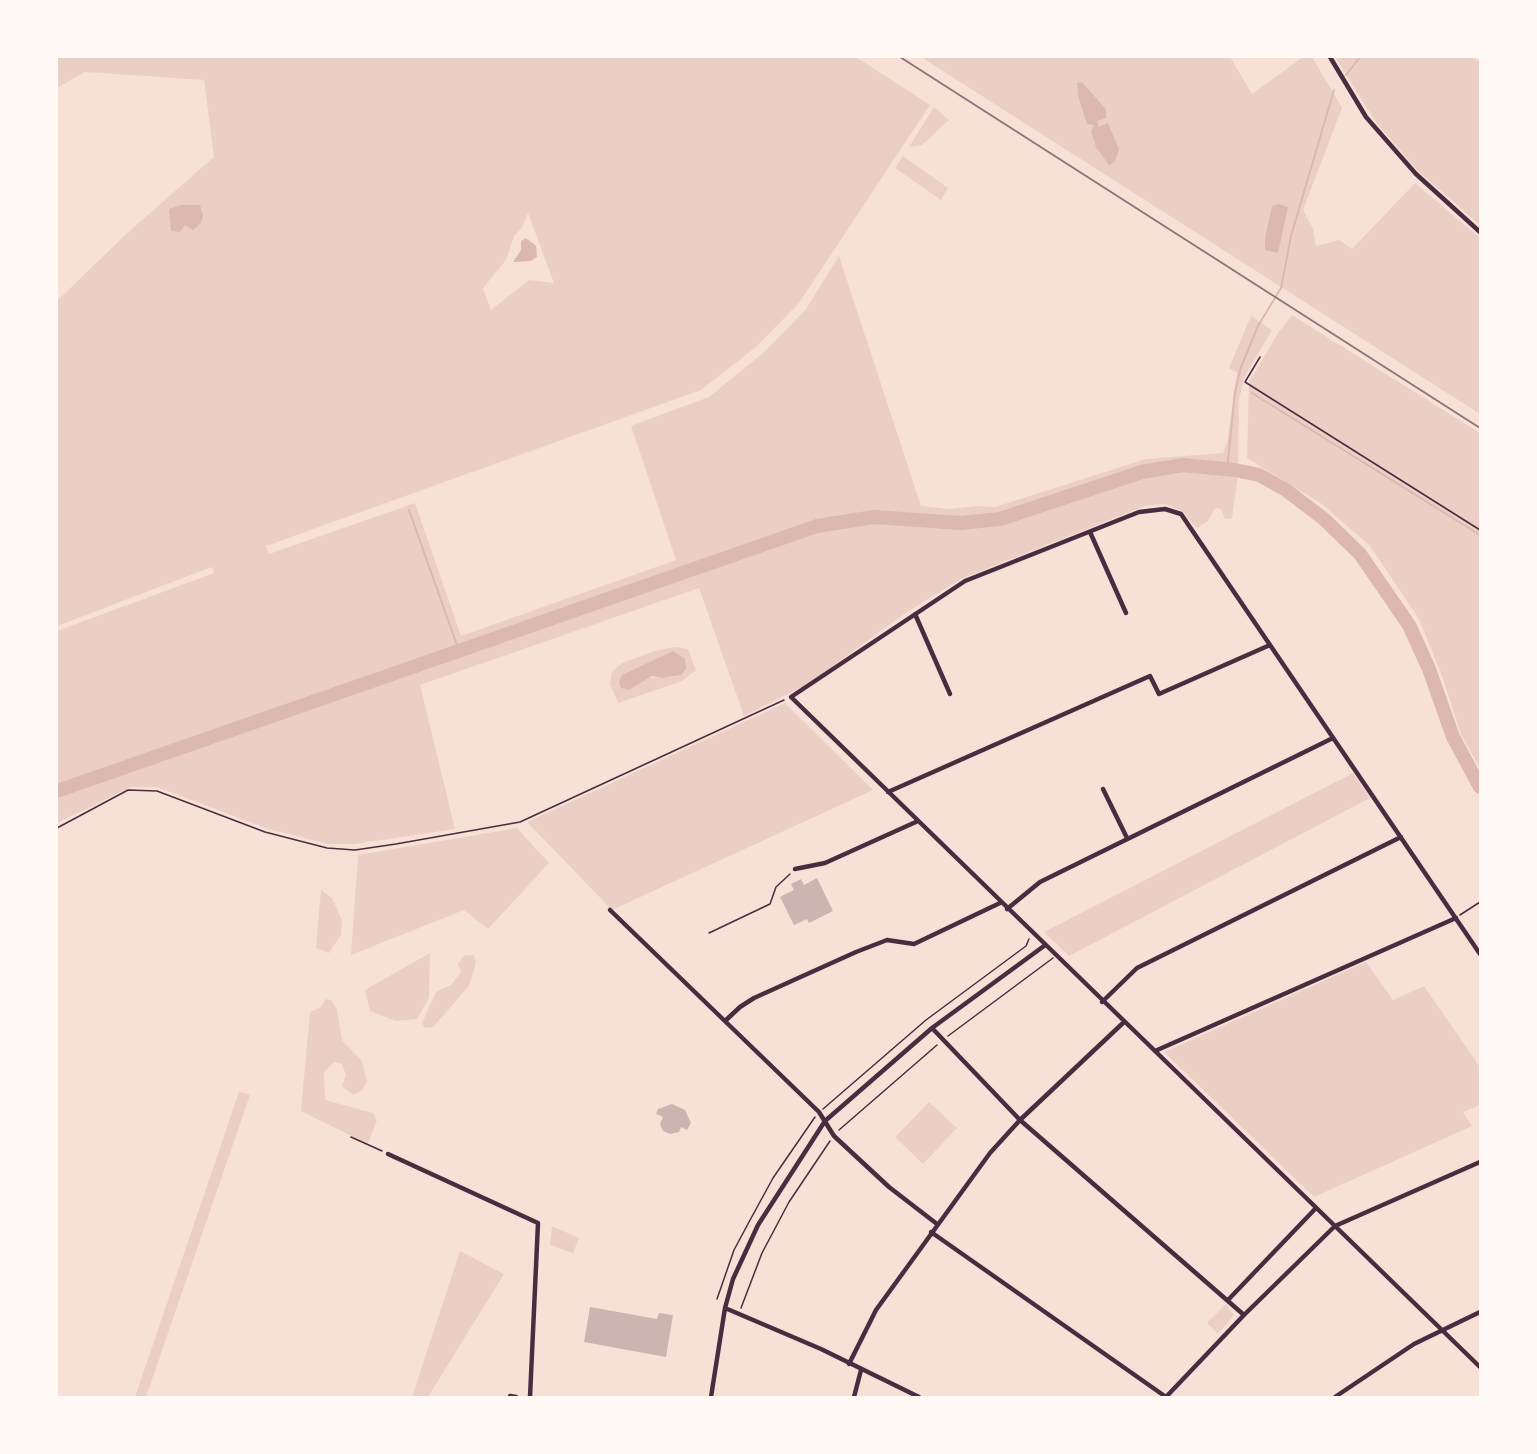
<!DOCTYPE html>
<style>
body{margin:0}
#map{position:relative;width:1537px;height:1454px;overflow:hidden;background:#f7e1d7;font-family:Manrope,sans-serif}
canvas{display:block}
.frame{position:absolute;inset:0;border:58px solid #fffaf5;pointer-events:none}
</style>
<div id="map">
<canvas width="1537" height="1454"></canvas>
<div class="frame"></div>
</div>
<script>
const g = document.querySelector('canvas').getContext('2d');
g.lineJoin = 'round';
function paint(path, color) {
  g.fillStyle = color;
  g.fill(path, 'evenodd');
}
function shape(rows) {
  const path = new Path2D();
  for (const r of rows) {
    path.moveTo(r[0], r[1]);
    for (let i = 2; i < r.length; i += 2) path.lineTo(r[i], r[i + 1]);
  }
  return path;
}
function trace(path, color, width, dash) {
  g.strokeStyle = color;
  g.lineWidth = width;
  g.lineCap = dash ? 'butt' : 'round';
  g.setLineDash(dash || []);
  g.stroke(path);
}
paint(shape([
 [57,57,856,57,930,105,799,303,756,347,701,390,266,546,269,554,415,503,461,636,676,560,631,426,709,397,764,352,806,309,839,256,921,506,950,509,977,506,995,507,1146,459,1223,453,1227,443,1237,373,1229,368,1251,316,1272,330,1244,378,1239,400,1238,466,1183,462,1143,469,999,516,963,519,874,514,815,524,57,788,57,631,214,573,212,567,57,626,57,301,125,235,214,157,204,80,85,72,57,88],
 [528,213,554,283,529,280,491,310,483,288,506,260,514,236,522,228],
 [921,57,1230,57,1252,94,1303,57,1312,57,1342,108,1303,210,1313,229,1316,246,1339,240,1352,249,1415,183,1480,238,1480,414],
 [1082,82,1106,109,1097,120,1099,127,1093,123,1078,96,1077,83],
 [1335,57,1472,57,1480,63,1480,225,1418,171,1375,121],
 [934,107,949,120,922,145,909,147],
 [903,156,948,188,941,200,895,168],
 [1292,315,1480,433,1480,768,1461,734,1442,676,1419,619,1370,546,1322,504,1247,458,1249,382,1278,333],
 [1189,471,1238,474,1232,518,1225,519,1221,509,1215,508,1208,521,1197,528,1182,511,1165,504,1145,506,963,578,907,612,808,684,744,716,699,588,420,685,455,829,355,844,328,844,265,828,157,787,131,787,57,823,57,796,694,574,827,530,881,522,963,526,988,525,1016,520,1065,505,1150,474],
 [675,647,688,649,696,670,682,681,618,703,610,684,612,672,622,663,655,651],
 [660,659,674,677,647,678,627,672],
 [785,703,873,790,612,910,527,822],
 [1353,773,1370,798,1069,956,1044,932],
 [517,828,549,863,488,929,464,910,351,955,358,855],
 [321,890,332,898,342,920,341,935,329,953,316,948],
 [430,953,429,998,417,1019,396,1021,370,1011,365,990],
 [464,955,474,955,476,963,469,986,433,1027,425,1028,422,1023,436,992,451,985,461,972,458,964],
 [1366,962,1393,1000,1424,986,1480,1067,1480,1105,1463,1112,1472,1126,1314,1197,1164,1052],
 [326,999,331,1000,337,1009,342,1040,362,1061,367,1082,361,1091,353,1095,342,1086,346,1075,342,1064,334,1062,324,1073,325,1100,373,1113,377,1120,368,1144,301,1111,310,1012,320,1008],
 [239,1092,250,1095,146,1397,135,1397],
 [929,1102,957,1128,923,1164,895,1137],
 [552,1226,579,1238,573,1253,550,1245],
 [460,1251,504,1274,428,1397,412,1397],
 [1226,1304,1234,1315,1218,1334,1207,1323]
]), '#ebcfc5');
paint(shape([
 [1082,82,1106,109,1106,118,1097,121,1099,127,1108,123,1109,126,1119,149,1115,162,1109,165,1096,147,1091,131,1094,125,1087,124,1078,96,1077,83],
 [1279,204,1288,207,1278,253,1265,250,1265,238,1272,206],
 [181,205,200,205,203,215,201,223,193,230,185,225,180,232,171,231,169,209],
 [526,238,536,246,537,257,531,261,513,262,521,250,521,241],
 [673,651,685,659,686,669,681,675,662,678,652,676,629,690,621,688,619,682,622,675]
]), '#dcb8b0');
trace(shape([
 [1346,75,1360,57],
 [1252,393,1480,535],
 [1227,470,1235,392,1241,367,1258,326,1281,288,1291,236,1334,90],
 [409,510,459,651]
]), '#dcb8b0', 2);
trace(shape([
 [57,791,817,526,874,517,961,523,1000,519,1142,472,1183,465,1235,470,1259,475,1286,490,1324,519,1360,554,1409,625,1429,669,1453,737,1480,787]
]), '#dcb8b0', 14);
paint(shape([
 [817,878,833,911,809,923,807,919,794,925,780,897,794,890,791,884,801,879,804,885],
 [672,1104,685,1110,691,1123,687,1130,681,1127,679,1132,670,1134,663,1131,660,1124,663,1117,656,1114,658,1109],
 [590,1307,657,1319,659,1313,673,1315,666,1357,584,1342]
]), '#ccb4b1');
trace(shape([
 [1260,357,1245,382,1480,530],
 [57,828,128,790,157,791,265,832,327,848,355,850,396,844,520,822,784,700],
 [1460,915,1480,902],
 [709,933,770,904,776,887,790,874],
 [948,1036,1053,958],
 [823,1109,926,1020,1026,946,1029,939],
 [839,1130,937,1045],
 [351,1137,382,1151],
 [717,1299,734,1250,749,1222,773,1178,815,1117],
 [741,1308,762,1253,789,1202,830,1141]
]), '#4a2c40', 1.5);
trace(shape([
 [1330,57,1366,117,1416,174,1480,232],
 [1090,532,1126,613],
 [915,614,950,694],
 [1103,789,1127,838],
 [888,792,1150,676,1159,694,1270,645],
 [795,869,825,863,918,821],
 [1007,909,1040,882,1333,738],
 [610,910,819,1112,834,1136,889,1187,937,1224],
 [1480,954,1181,514,1165,509,1139,512,965,581,791,697,1480,1367],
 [1102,1002,1137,968,1401,837],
 [725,1021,740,1007,754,998,856,952,887,940,914,944,1000,903],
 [932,1028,1020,1120,1244,1315],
 [1155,1051,1456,918],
 [388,1154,538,1223,530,1397],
 [931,1232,1166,1397],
 [1228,1300,1316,1208],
 [725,1308,821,1349,919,1397],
 [849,1364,876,1310,990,1153,1020,1120,1123,1023],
 [510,1396,516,1397],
 [711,1397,725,1308,733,1279,758,1225,825,1121,932,1028,1044,946],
 [854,1397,861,1370],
 [1166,1397,1244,1315,1335,1226,1480,1162],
 [1335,1397,1414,1344,1480,1312]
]), '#4a2c40', 4.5);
trace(shape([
 [900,57,1480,428]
]), '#8f747c', 2);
</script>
